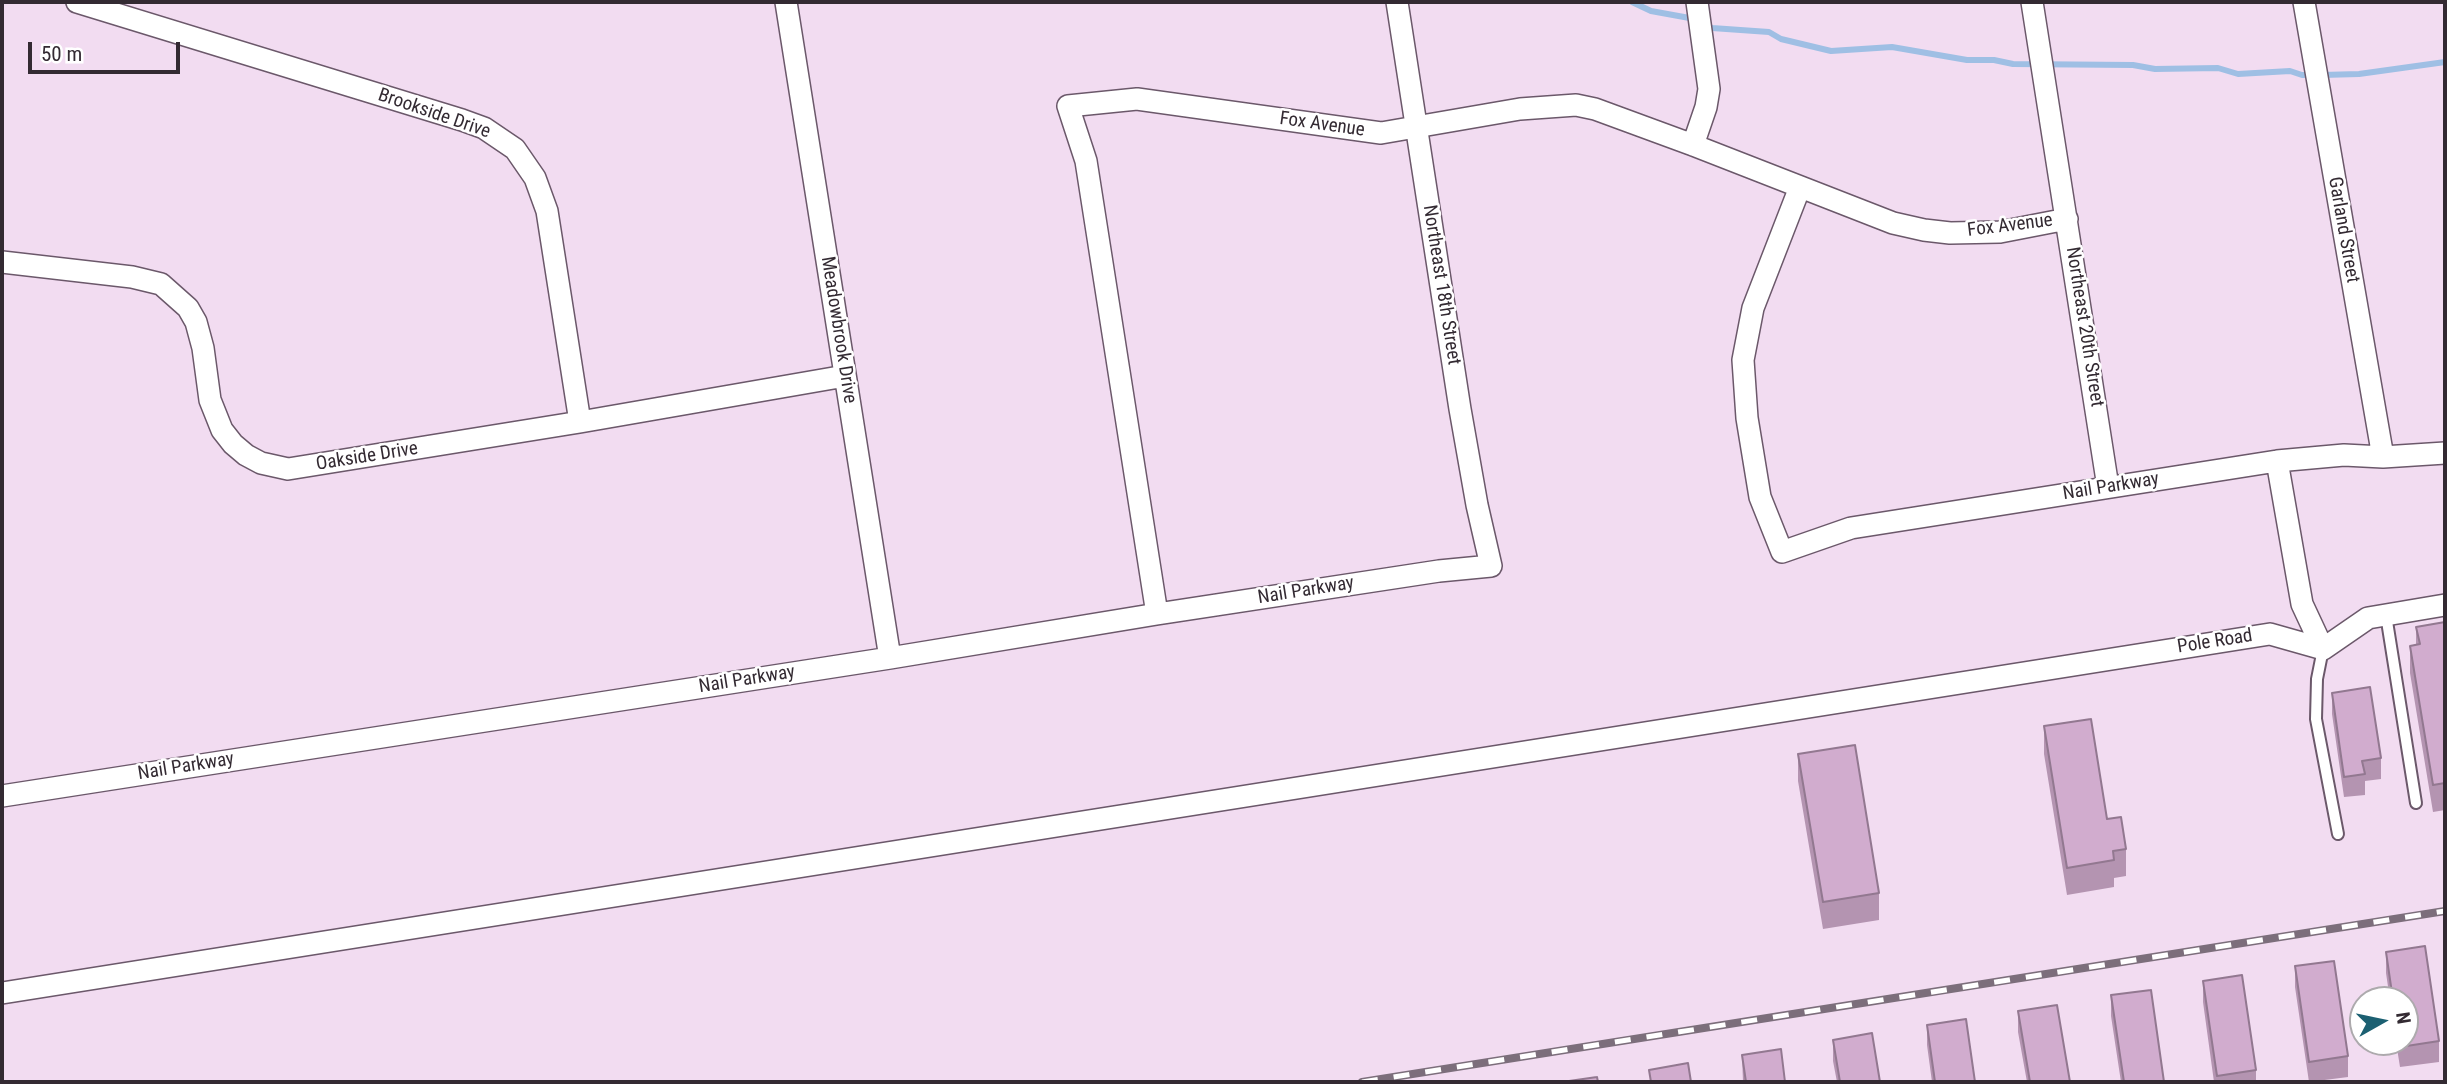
<!DOCTYPE html>
<style>
body{margin:0}
#map{position:relative;width:2447px;height:1084px;overflow:hidden;background:#f2dcf1;font-family:"Roboto Condensed",sans-serif}
canvas{display:block}
.frame{position:absolute;inset:0;border:4px solid #332a32;pointer-events:none}
.north{position:absolute;left:2349px;top:986px;width:70px;height:70px;box-sizing:border-box;background:#fff;border:2px solid #adaaad;border-radius:50%;rotate:81deg;font-size:19px;font-weight:700;line-height:28px;text-align:center;color:#332a32}
.north::after{content:'';display:block;margin:auto;width:24px;height:32px;background:#1c6072;clip-path:polygon(50% 0,100% 100%,50% 72%,0 100%)}
.scale{position:absolute;left:28px;top:42px;width:152px;height:32px;box-sizing:border-box;border:4px solid #332a32;border-top:0;padding-left:9px;font-size:21px;line-height:24px;white-space:nowrap;color:#332a32;-webkit-text-stroke:5px #fff;paint-order:stroke}
</style>
<div id="map">
<canvas width="2447" height="1084"></canvas>
<div class="frame"></div>
<div class="north">N</div>
<div class="scale">50 m</div>
</div>
<script>
const g = document.querySelector('canvas').getContext('2d');
g.lineJoin = 'round';
function shape(rows) {
  const path = new Path2D();
  for (const r of rows) {
    path.moveTo(r[0], r[1]);
    for (let i = 2; i < r.length; i += 2) path.lineTo(r[i], r[i + 1]);
  }
  return path;
}
function trace(path, color, width, dash) {
  g.strokeStyle = color;
  g.lineWidth = width;
  g.lineCap = dash ? 'butt' : 'round';
  g.setLineDash(dash || []);
  g.stroke(path);
}
function paint(path, color) {
  g.fillStyle = color;
  g.fill(path, 'evenodd');
}
function label(font, color, halo, rows, align = 'center') {
  g.font = font + ' "Roboto Condensed",sans-serif';
  g.lineWidth = 5;
  g.setLineDash([]);
  g.textBaseline = 'middle';
  g.strokeStyle = halo;
  g.fillStyle = color;
  for (const [text, x, y, turn = 0] of rows) {
    g.save();
    g.translate(x, y);
    g.rotate((+turn || 0) * Math.PI / 180);
    g.textAlign = isNaN(turn) ? turn : align;
    if (halo) g.strokeText(text, 0, 0);
    g.fillText(text, 0, 0);
    g.restore();
  }
}
trace(shape([
 [1632,2,1651,11,1695,19],
 [1705,24,1712,28,1769,32,1781,39,1831,51,1892,47,1967,60,1994,60,2013,64,2133,65,2155,69,2218,68,2238,74,2290,71,2302,75,2311,75],
 [2322,75,2359,74,2445,62]
]), '#9fbfe4', 6);
const service = shape([
 [2386,615,2416,803],
 [2323,649,2317,679,2316,719,2338,834]
]);
const minor = shape([
 [77,2,462,120,484,128,515,149,535,178,547,211,580,422],
 [786,2,890,658],
 [2032,2,2108,487],
 [2304,2,2383,457],
 [1693,145,1706,107,1709,89,1697,2],
 [1800,187,1753,308,1743,360,1747,418,1760,497,1782,552,1851,528,2277,461,2344,455,2383,457,2445,453],
 [2,262,132,277,161,284,188,308,196,322,203,348,210,400,222,430,233,444,246,455,261,463,288,469,580,422,845,376],
 [2277,461,2302,604,2323,649],
 [1157,614,1086,161,1068,106,1137,99,1381,133,1520,109,1576,105,1595,109,1693,145,1893,223,1924,230,1950,233,2000,232,2067,219],
 [2,796,890,658,1157,614,1439,571,1491,566,1477,505,1460,409,1397,2],
 [2,993,2270,634,2323,649,2368,618,2445,605]
]);
trace(service, '#6b586a', 14);
trace(minor, '#6b586a', 24);
trace(service, '#fff', 10);
trace(minor, '#fff', 21);
const rail = shape([
 [1362,1082,2445,911]
]);
trace(rail, '#7c6e7b', 8);
trace(rail, '#fff', 5, [16]);
paint(shape([
 [2445,622,2445,810,2433,812,2410,673,2410,646,2416,645,2416,627],
 [2332,693,2381,758,2381,779,2365,781,2365,795,2344,797,2332,714],
 [2044,726,2126,849,2126,876,2114,878,2114,887,2067,895,2044,754],
 [1798,754,1879,893,1879,920,1823,929,1798,781],
 [2386,952,2439,1041,2439,1062,2400,1067,2396,1042,2405,1042,2405,1000,2390,1000,2386,973],
 [2295,966,2348,1056,2348,1077,2309,1082,2295,987],
 [2203,981,2256,1070,2256,1082,2214,1082,2203,1002],
 [2111,995,2164,1082,2121,1082,2111,1016],
 [2018,1011,2070,1082,2027,1082,2018,1032],
 [1927,1025,1975,1082,1932,1082,1927,1045],
 [1833,1040,1880,1082,1837,1082,1833,1061],
 [1742,1055,1785,1082,1743,1082]
]), '#b494b1');
const building = shape([
 [2445,622,2445,783,2433,785,2410,646,2420,644,2416,627,2445,622],
 [2370,687,2381,758,2362,761,2365,774,2344,777,2332,693,2370,687],
 [2091,719,2107,819,2121,817,2126,849,2113,851,2114,860,2067,868,2044,726,2091,719],
 [1855,745,1879,893,1823,902,1798,754,1855,745],
 [2425,946,2439,1041,2400,1047,2400,1042,2405,1042,2405,1000,2393,1000,2386,952,2425,946],
 [2334,961,2348,1056,2309,1062,2295,966,2334,961],
 [2242,975,2256,1070,2217,1076,2203,981,2242,975],
 [2151,990,2164,1082,2124,1082,2111,995,2151,990],
 [2057,1005,2070,1082,2030,1082,2018,1011,2057,1005],
 [1966,1019,1975,1082,1935,1082,1927,1025,1966,1019],
 [1872,1033,1880,1082,1840,1082,1833,1040,1872,1033],
 [1781,1049,1785,1082,1746,1082,1742,1055,1781,1049],
 [1688,1063,1691,1082,1651,1082,1649,1070,1688,1063],
 [1597,1077,1598,1082,1562,1082,1597,1077]
]);
paint(building, '#d1acce');
trace(building, '#927890', 2);
label('19px', '#332a32', '#fff', [
 ["Brookside Drive",434,114,19],
 ["Fox Avenue",1322,125,8],
 ["Fox Avenue",2010,226,-7],
 ["Garland Street",2343,230,80],
 ["Northeast 18th Street",1441,285,81],
 ["Northeast 20th Street",2084,327,81],
 ["Meadowbrook Drive",838,330,81],
 ["Oakside Drive",367,457,-9],
 ["Nail Parkway",2111,487,-9],
 ["Nail Parkway",1306,591,-9],
 ["Pole Road",2215,642,-9],
 ["Nail Parkway",747,680,-9],
 ["Nail Parkway",186,767,-9]
]);
</script>
